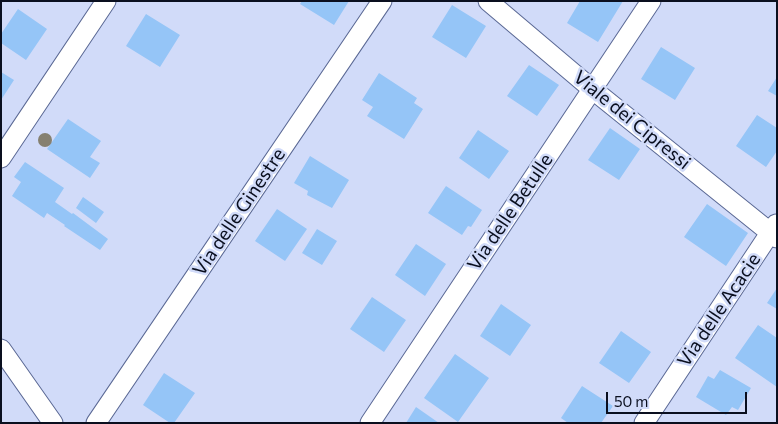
<!DOCTYPE html>
<style>
body{margin:0}
#map{position:relative;width:778px;height:424px;overflow:hidden;background:#d1dbf9;font-family:Commissioner,sans-serif}
canvas{display:block}
.frame{position:absolute;inset:0;border:2px solid #0a0f1f;pointer-events:none}
.scale{position:absolute;left:606px;top:392px;width:141px;height:22px;box-sizing:border-box;border:2px solid #0a0f1f;border-top:0;padding-left:6px;font-size:15px;line-height:18px;white-space:nowrap;color:#0a0f1f;-webkit-text-stroke:4px #d1dbf9;paint-order:stroke}
</style>
<div id="map">
<canvas width="778" height="424"></canvas>
<div class="frame"></div>
<div class="scale">50 m</div>
</div>
<script>
const g = document.querySelector('canvas').getContext('2d');
g.lineJoin = 'round';
function paint(path, color) {
  g.fillStyle = color;
  g.fill(path, 'evenodd');
}
function shape(rows) {
  const path = new Path2D();
  for (const r of rows) {
    path.moveTo(r[0], r[1]);
    for (let i = 2; i < r.length; i += 2) path.lineTo(r[i], r[i + 1]);
  }
  return path;
}
function trace(path, color, width, dash) {
  g.strokeStyle = color;
  g.lineWidth = width;
  g.lineCap = dash ? 'butt' : 'round';
  g.setLineDash(dash || []);
  g.stroke(path);
}
function label(font, color, halo, rows, align = 'center') {
  g.font = font + ' Commissioner,sans-serif';
  g.lineWidth = 5;
  g.setLineDash([]);
  g.textBaseline = 'middle';
  g.strokeStyle = halo;
  g.fillStyle = color;
  for (const [text, x, y, turn = 0] of rows) {
    g.save();
    g.translate(x, y);
    g.rotate((+turn || 0) * Math.PI / 180);
    g.textAlign = isNaN(turn) ? turn : align;
    if (halo) g.strokeText(text, 0, 0);
    g.fillText(text, 0, 0);
    g.restore();
  }
}
paint(shape([
 [302,1,349,1,334,25,300,4],
 [580,1,623,1,598,42,567,23],
 [452,5,486,26,466,58,432,37],
 [18,9,47,29,26,60,1,43,1,34],
 [146,14,180,35,160,67,126,46],
 [661,47,695,68,675,100,641,79],
 [529,65,559,85,537,116,507,96],
 [1,72,14,80,1,100],
 [379,73,417,98,414,103,423,109,404,139,367,116,373,107,362,100],
 [777,77,777,96,768,91],
 [757,115,777,128,777,151,766,167,736,146],
 [68,119,101,141,90,157,100,163,90,178,47,149],
 [610,128,640,149,619,180,588,160],
 [478,130,509,151,489,179,459,158],
 [310,156,349,180,332,208,307,195,308,191,294,183],
 [25,162,64,188,55,202,72,214,73,213,108,239,100,250,64,226,65,225,47,213,44,218,12,196,21,182,14,177],
 [446,186,482,210,471,227,468,226,462,235,428,213],
 [83,197,104,212,96,223,76,208],
 [707,204,748,233,726,266,684,237],
 [277,209,307,229,285,261,255,241],
 [317,229,337,241,322,265,302,253],
 [416,244,446,264,425,296,395,275],
 [777,288,777,309,767,303],
 [372,297,406,320,384,352,350,329],
 [501,304,531,325,510,356,480,336],
 [758,325,777,338,777,387,735,358],
 [621,331,651,352,629,383,599,363],
 [455,354,489,378,458,422,424,398],
 [720,370,751,388,738,410,732,407,726,415,696,397,708,376,714,379],
 [164,373,195,393,174,423,170,423,143,405],
 [582,386,613,406,601,423,568,423,561,418],
 [416,407,439,423,406,423]
]), '#95c5f7');
const street = shape([
 [488,1,592,89,777,238],
 [1,158,106,1],
 [1,349,53,423],
 [96,423,382,1],
 [370,423,651,1],
 [644,423,776,224]
]);
trace(street, '#5a6894', 21);
trace(street, '#fff', 19);
g.fillStyle = '#858070';
for (const [x, y] of [
 [45,140]
]) {
  g.beginPath();
  g.arc(x, y, 7, 0, 2 * Math.PI);
  g.fill();
}
label('19px', '#0a0f1f', '#d1dbf9', [
 ["Viale dei Cipressi",632,120,39],
 ["Via delle Ginestre",239,212,-56],
 ["Via delle Betulle",510,212,-56],
 ["Via delle Acacie",719,310,-56]
]);
</script>
